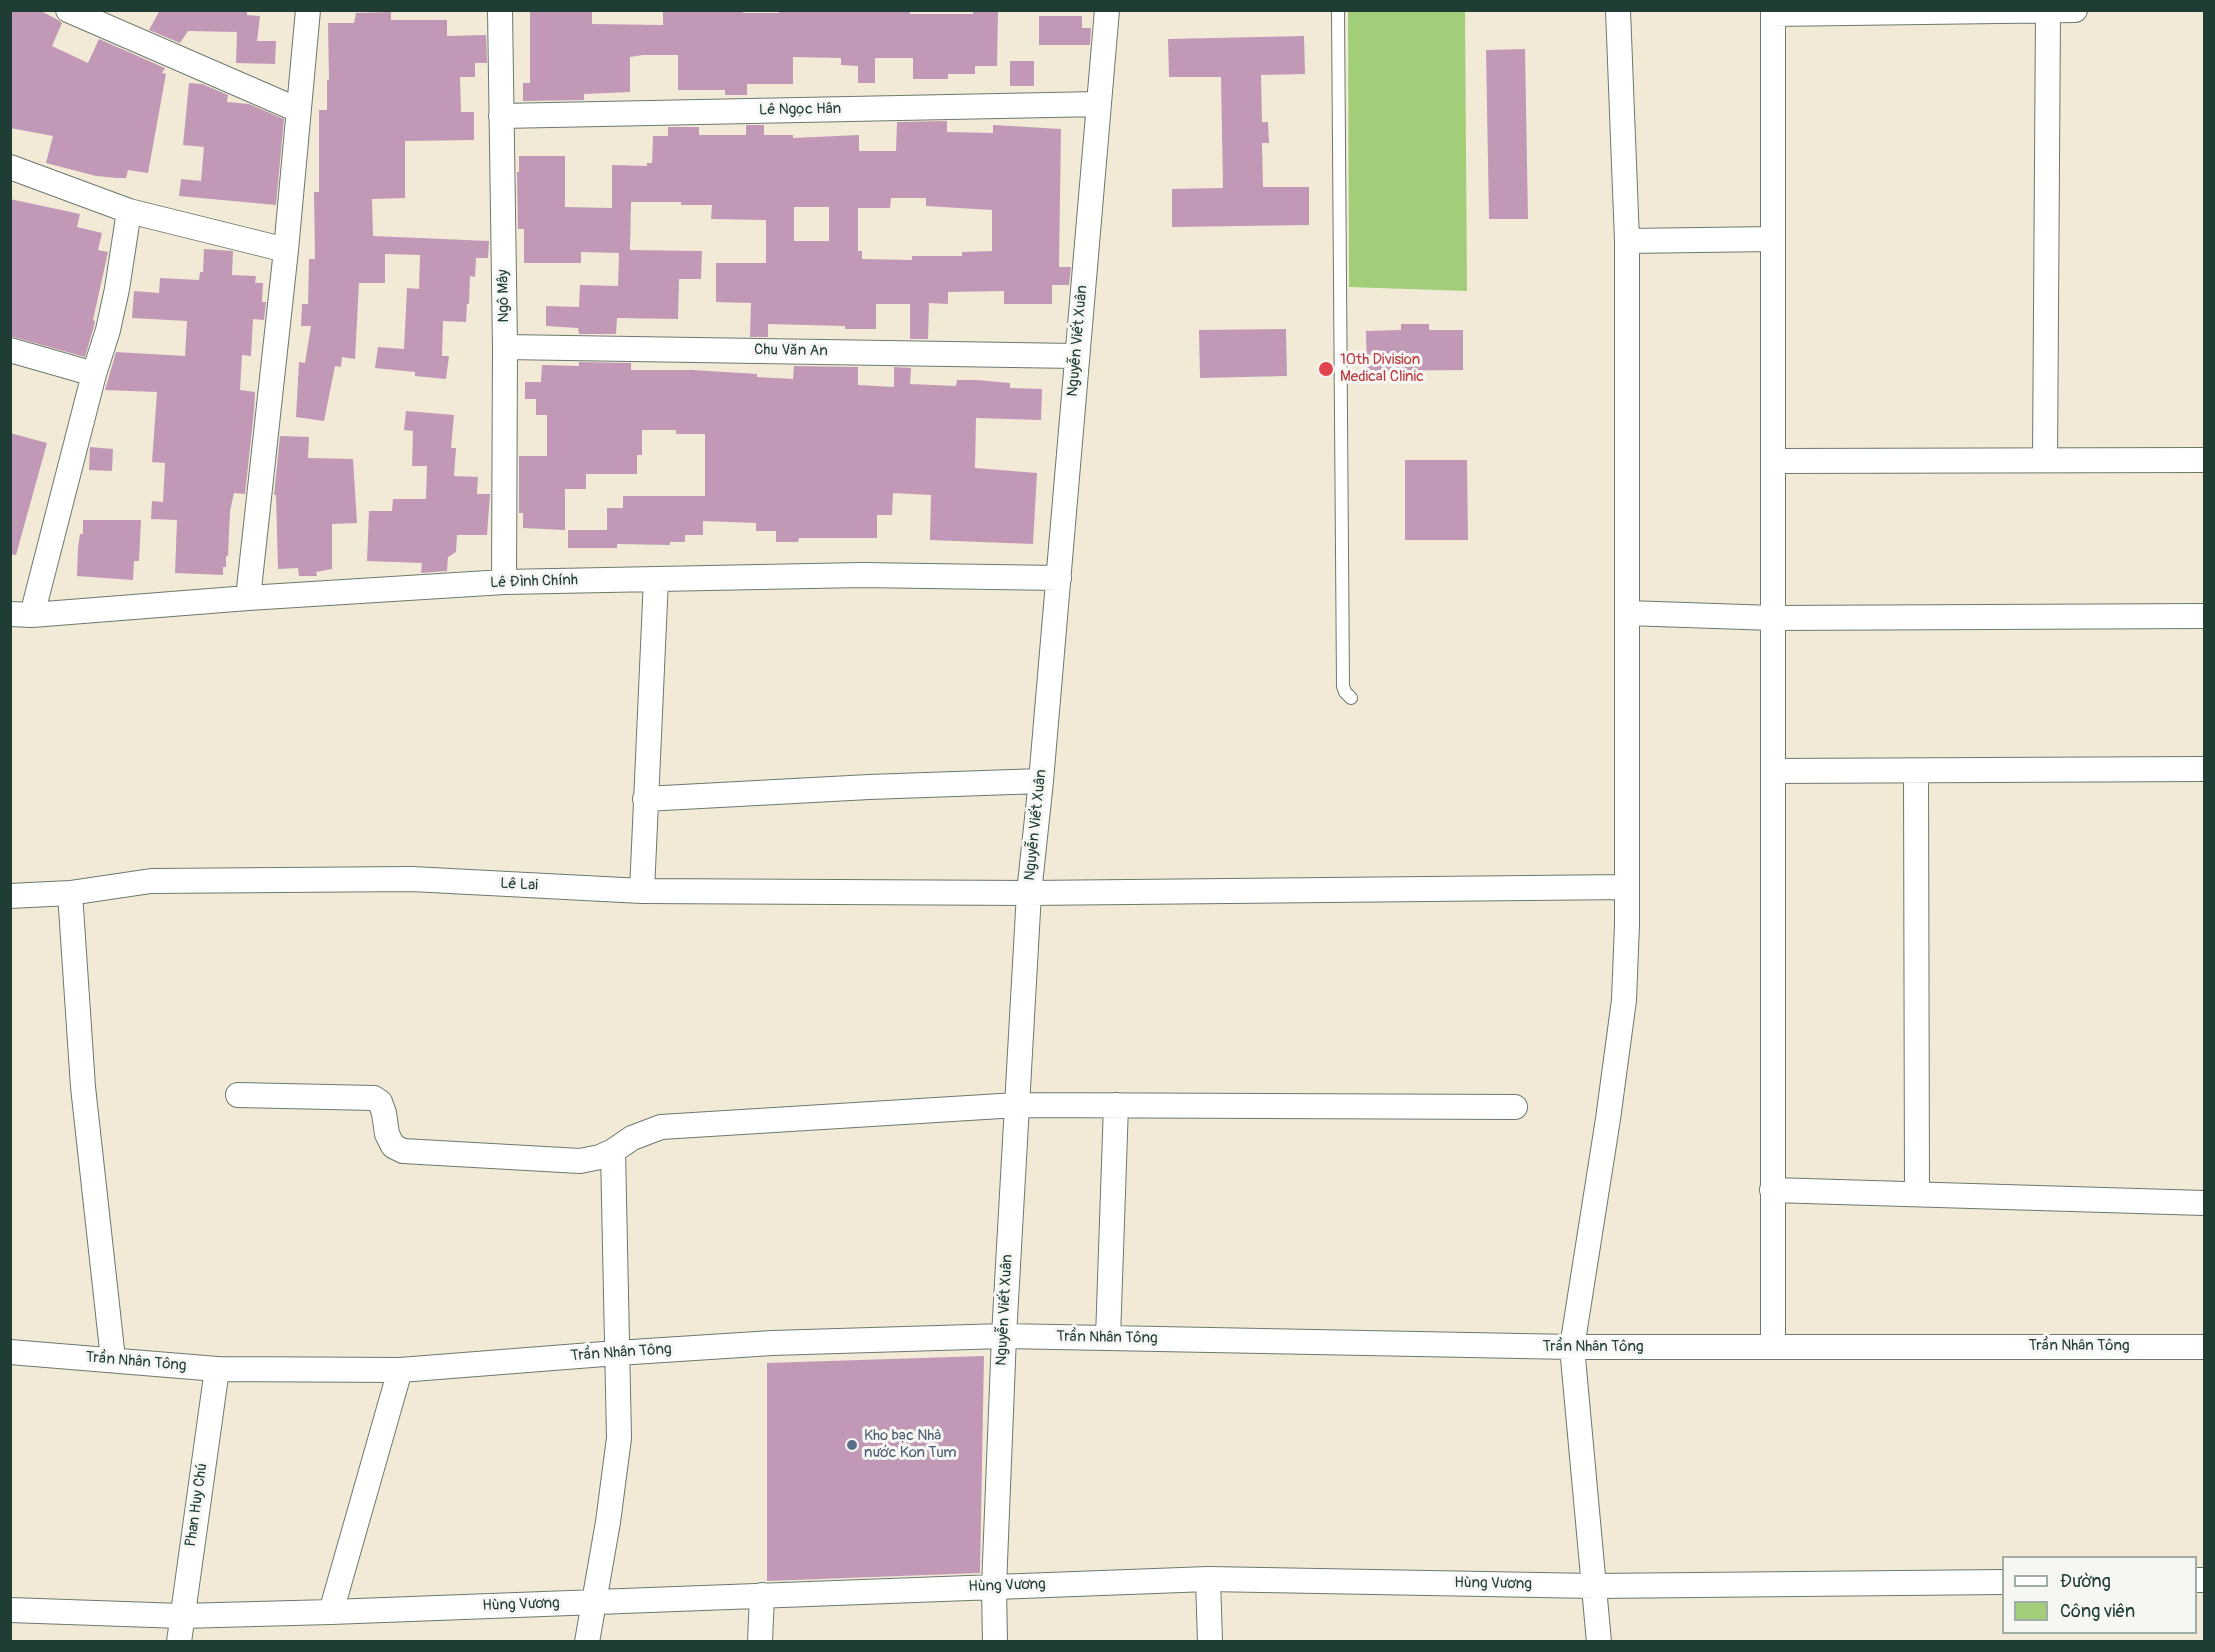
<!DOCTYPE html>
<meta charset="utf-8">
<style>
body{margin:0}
#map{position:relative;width:2215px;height:1652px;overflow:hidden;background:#f2ead7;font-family:Pangolin,sans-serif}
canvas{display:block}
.frame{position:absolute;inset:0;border:12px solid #1f3d34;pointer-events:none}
.legend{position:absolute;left:2002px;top:1556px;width:195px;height:78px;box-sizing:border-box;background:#f6f6f2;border:2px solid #a0aca6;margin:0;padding:8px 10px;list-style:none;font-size:18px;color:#1f3d34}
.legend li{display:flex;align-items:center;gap:12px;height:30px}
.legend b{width:30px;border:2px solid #a0aca6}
</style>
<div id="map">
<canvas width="2215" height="1652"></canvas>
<div class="frame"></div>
<ul class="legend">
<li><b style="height:8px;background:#fff"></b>Đường</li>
<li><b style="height:16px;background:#a2cd79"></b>Công viên</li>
</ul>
</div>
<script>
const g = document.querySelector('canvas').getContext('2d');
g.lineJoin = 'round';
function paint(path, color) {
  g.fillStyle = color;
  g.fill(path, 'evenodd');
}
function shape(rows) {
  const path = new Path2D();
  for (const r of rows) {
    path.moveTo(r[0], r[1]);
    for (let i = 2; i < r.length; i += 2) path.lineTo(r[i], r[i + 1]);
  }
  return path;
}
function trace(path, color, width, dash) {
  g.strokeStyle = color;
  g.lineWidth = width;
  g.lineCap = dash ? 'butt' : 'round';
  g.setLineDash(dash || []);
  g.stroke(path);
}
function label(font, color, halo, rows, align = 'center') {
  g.font = font + ' Pangolin,sans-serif';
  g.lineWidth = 6;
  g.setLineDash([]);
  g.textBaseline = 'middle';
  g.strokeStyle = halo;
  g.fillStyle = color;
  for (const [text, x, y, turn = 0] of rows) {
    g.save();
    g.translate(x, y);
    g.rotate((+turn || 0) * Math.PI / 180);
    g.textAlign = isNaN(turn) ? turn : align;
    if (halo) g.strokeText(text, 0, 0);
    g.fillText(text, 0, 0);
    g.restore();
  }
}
paint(shape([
 [1348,11,1465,11,1467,291,1349,287]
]), '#a2cd79');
paint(shape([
 [10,10,39,10,58,20,62,23,52,46,88,63,99,39,165,68,162,73,166,74,148,173,128,170,126,178,117,178,96,176,46,163,53,136,10,128],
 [160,10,247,10,247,15,260,16,257,41,276,41,275,64,236,63,237,32,188,31,180,43,149,30],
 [530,10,592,10,592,24,663,25,663,10,743,10,743,13,779,13,779,10,910,10,910,14,973,14,973,10,998,10,997,66,975,66,975,74,948,74,948,79,913,79,913,58,875,58,875,83,858,83,858,66,841,65,841,58,793,57,793,84,747,84,747,95,725,95,725,90,678,90,678,55,643,55,630,57,630,92,584,94,584,100,523,101,523,83,530,83],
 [391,12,391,20,447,20,447,36,486,35,487,63,475,63,475,77,460,77,461,112,474,112,474,140,405,141,405,198,372,199,373,236,489,241,488,258,476,258,475,277,470,276,469,304,467,304,466,322,443,321,442,356,449,356,446,379,415,376,415,372,375,368,378,347,404,349,407,288,419,289,420,255,385,254,385,283,359,283,355,359,342,357,341,367,335,366,324,421,296,417,299,362,305,363,311,326,301,326,302,304,308,304,309,259,315,259,314,192,319,192,319,110,327,110,327,80,329,80,328,23,354,23,356,13],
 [1039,16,1082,16,1082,28,1091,28,1090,45,1039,45],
 [1304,36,1305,74,1261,75,1262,122,1268,122,1269,143,1262,143,1263,187,1309,187,1309,225,1172,227,1172,189,1223,188,1221,77,1169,77,1168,39],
 [1525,49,1528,219,1489,219,1486,50],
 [1010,61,1034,61,1034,86,1010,86],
 [189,83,202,84,228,95,227,102,249,104,284,119,276,205,179,196,181,179,201,181,204,147,183,145],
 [947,121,947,132,993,133,993,125,1061,129,1059,267,1071,267,1069,285,1052,285,1052,304,1004,304,1004,291,948,292,948,304,929,303,928,339,910,339,910,304,876,304,876,329,845,329,845,326,768,324,768,337,750,337,751,303,716,302,716,263,766,263,766,220,711,219,712,205,681,205,681,202,631,202,630,250,702,251,701,279,679,279,678,319,617,318,616,334,579,334,578,328,546,326,546,306,579,307,580,285,618,286,619,253,581,252,581,263,524,263,524,229,518,229,517,172,519,172,519,156,565,156,565,207,612,208,612,165,647,166,647,163,652,163,653,136,668,136,668,127,699,127,699,135,746,135,746,125,764,125,764,135,793,135,793,138,859,135,859,151,896,151,897,122],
 [891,198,926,198,926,206,992,210,992,251,962,252,962,256,912,256,912,260,862,259,862,251,858,251,858,208,890,208],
 [794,207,829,207,829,241,794,241],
 [10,199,80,214,77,227,102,233,98,250,108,252,93,320,95,321,94,326,85,357,10,336],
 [204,249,233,251,232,275,256,276,255,283,263,283,262,302,266,302,264,320,253,319,251,356,242,355,240,390,255,392,254,411,245,494,234,493,230,511,228,556,226,556,226,567,223,567,223,575,175,573,177,520,151,519,152,501,163,502,165,463,152,462,157,392,105,390,116,352,185,356,187,321,132,318,134,291,159,293,160,278,199,280,200,272,203,272],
 [1401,324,1429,324,1429,330,1463,330,1463,370,1367,371,1366,331,1401,330],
 [1286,329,1287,376,1200,378,1199,330],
 [579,362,631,363,631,370,692,370,757,374,757,377,793,379,794,366,858,367,858,385,894,387,894,367,911,368,910,384,956,386,957,380,977,380,1010,383,1010,388,1042,389,1041,420,976,418,975,468,1037,473,1033,544,930,540,931,495,893,493,892,515,877,515,877,538,799,538,798,542,776,542,776,531,756,531,756,523,703,521,703,535,685,535,685,542,670,542,670,545,617,544,617,548,568,548,568,530,607,530,607,508,623,508,623,496,705,496,705,434,676,434,676,430,642,430,642,455,637,455,637,474,586,474,586,489,565,489,565,530,523,528,523,513,519,513,519,456,547,456,547,415,536,415,536,399,525,399,525,382,541,382,542,365,579,366],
 [406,411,454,415,451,448,456,448,454,476,478,477,477,494,490,494,487,535,457,535,456,552,448,557,447,571,421,573,422,563,367,561,369,511,392,511,393,499,426,499,427,466,412,466,413,431,404,430],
 [10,433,47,443,16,555,10,554],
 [280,436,309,437,308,458,353,459,357,523,332,524,332,569,316,572,317,576,299,576,298,568,278,569,276,495,274,495],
 [90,447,113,449,112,471,89,470],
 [1405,460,1467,460,1468,540,1405,540],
 [83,520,141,520,139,561,134,561,133,580,77,576,78,548,80,534,83,534],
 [984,1356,980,1573,767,1581,767,1363]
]), '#c199b6');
const service = shape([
 [1338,10,1343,686,1345,692,1351,698]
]);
const minor = shape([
 [68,10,298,110],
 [500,10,505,347,504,582],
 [1773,14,2075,10],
 [501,116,1099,104],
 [10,167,129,211,286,250],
 [1627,241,1773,239],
 [505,347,1076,356],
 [10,350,94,374],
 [2045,460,2048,11],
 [1773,461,2204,460],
 [248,598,286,250,308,10],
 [1627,613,1773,618,2204,616],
 [10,614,32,615,248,598,504,582,862,575,1059,578],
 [32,615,94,374,108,330,117,289,129,211],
 [1773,771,2204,769],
 [1916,771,1917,1194],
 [645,799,869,787,1041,781],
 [642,891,656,579],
 [70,893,83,1087,113,1359],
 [10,896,70,893,151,881,412,879,642,891,1029,893,1627,887],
 [238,1095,374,1098,380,1102,384,1113,387,1134,393,1146,403,1151,580,1161,600,1157,613,1151,632,1138,661,1127,1017,1105,1515,1107],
 [1772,1190,2204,1203],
 [1108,1338,1116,1105],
 [1773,1347,1773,10],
 [10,1352,217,1369,400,1370,617,1353,772,1343,1004,1336,1572,1347,2204,1347],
 [1208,1579,1210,1642],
 [2196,1580,2204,1580],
 [10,1610,181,1616,331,1612,1208,1579,1594,1586,2004,1582],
 [331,1612,400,1370],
 [179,1642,217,1369],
 [587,1642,608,1522,619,1438,613,1151],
 [760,1642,762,1595],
 [995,1642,994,1587,1004,1336,1029,893,1041,781,1107,10],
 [1599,1642,1572,1347,1608,1119,1624,1000,1627,924,1627,241,1618,10]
]);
trace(service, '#697a6d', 14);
trace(minor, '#697a6d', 26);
trace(service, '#fff', 12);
trace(minor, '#fff', 24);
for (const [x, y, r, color] of [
 [1326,369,8,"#e0444e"],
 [852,1445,6,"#5c6f8a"]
]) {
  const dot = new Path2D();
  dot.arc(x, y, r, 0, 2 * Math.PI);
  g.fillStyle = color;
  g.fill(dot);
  trace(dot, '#f6f6f2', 2);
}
label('15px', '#1f3d34', '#f6f6f2', [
 ["Lê Ngọc Hân",800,110,-1],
 ["Ngô Mây",504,296,-91],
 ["Nguyễn Viết Xuân",1078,341,-85],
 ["Chu Văn An",791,351,1],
 ["Lê Đình Chính",534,582,-2],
 ["Nguyễn Viết Xuân",1036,825,-84],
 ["Lê Lai",519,885,3],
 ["Nguyễn Viết Xuân",1005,1310,-87],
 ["Trần Nhân Tông",1107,1338,1],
 ["Trần Nhân Tông",2079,1346],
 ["Trần Nhân Tông",1593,1347],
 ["Trần Nhân Tông",621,1353,-4],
 ["Trần Nhân Tông",136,1362,5],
 ["Phan Huy Chú",197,1505,-82],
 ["Hùng Vương",1493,1584,1],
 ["Hùng Vương",1007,1586,-2],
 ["Hùng Vương",521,1605,-2]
]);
label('15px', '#be3a42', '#f6f6f2', [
 ["10th Division",1340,360],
 ["Medical Clinic",1340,377]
], 'left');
label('15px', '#4e5e75', '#f6f6f2', [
 ["Kho bạc Nhà",864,1436],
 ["nước Kon Tum",864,1453]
], 'left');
</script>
